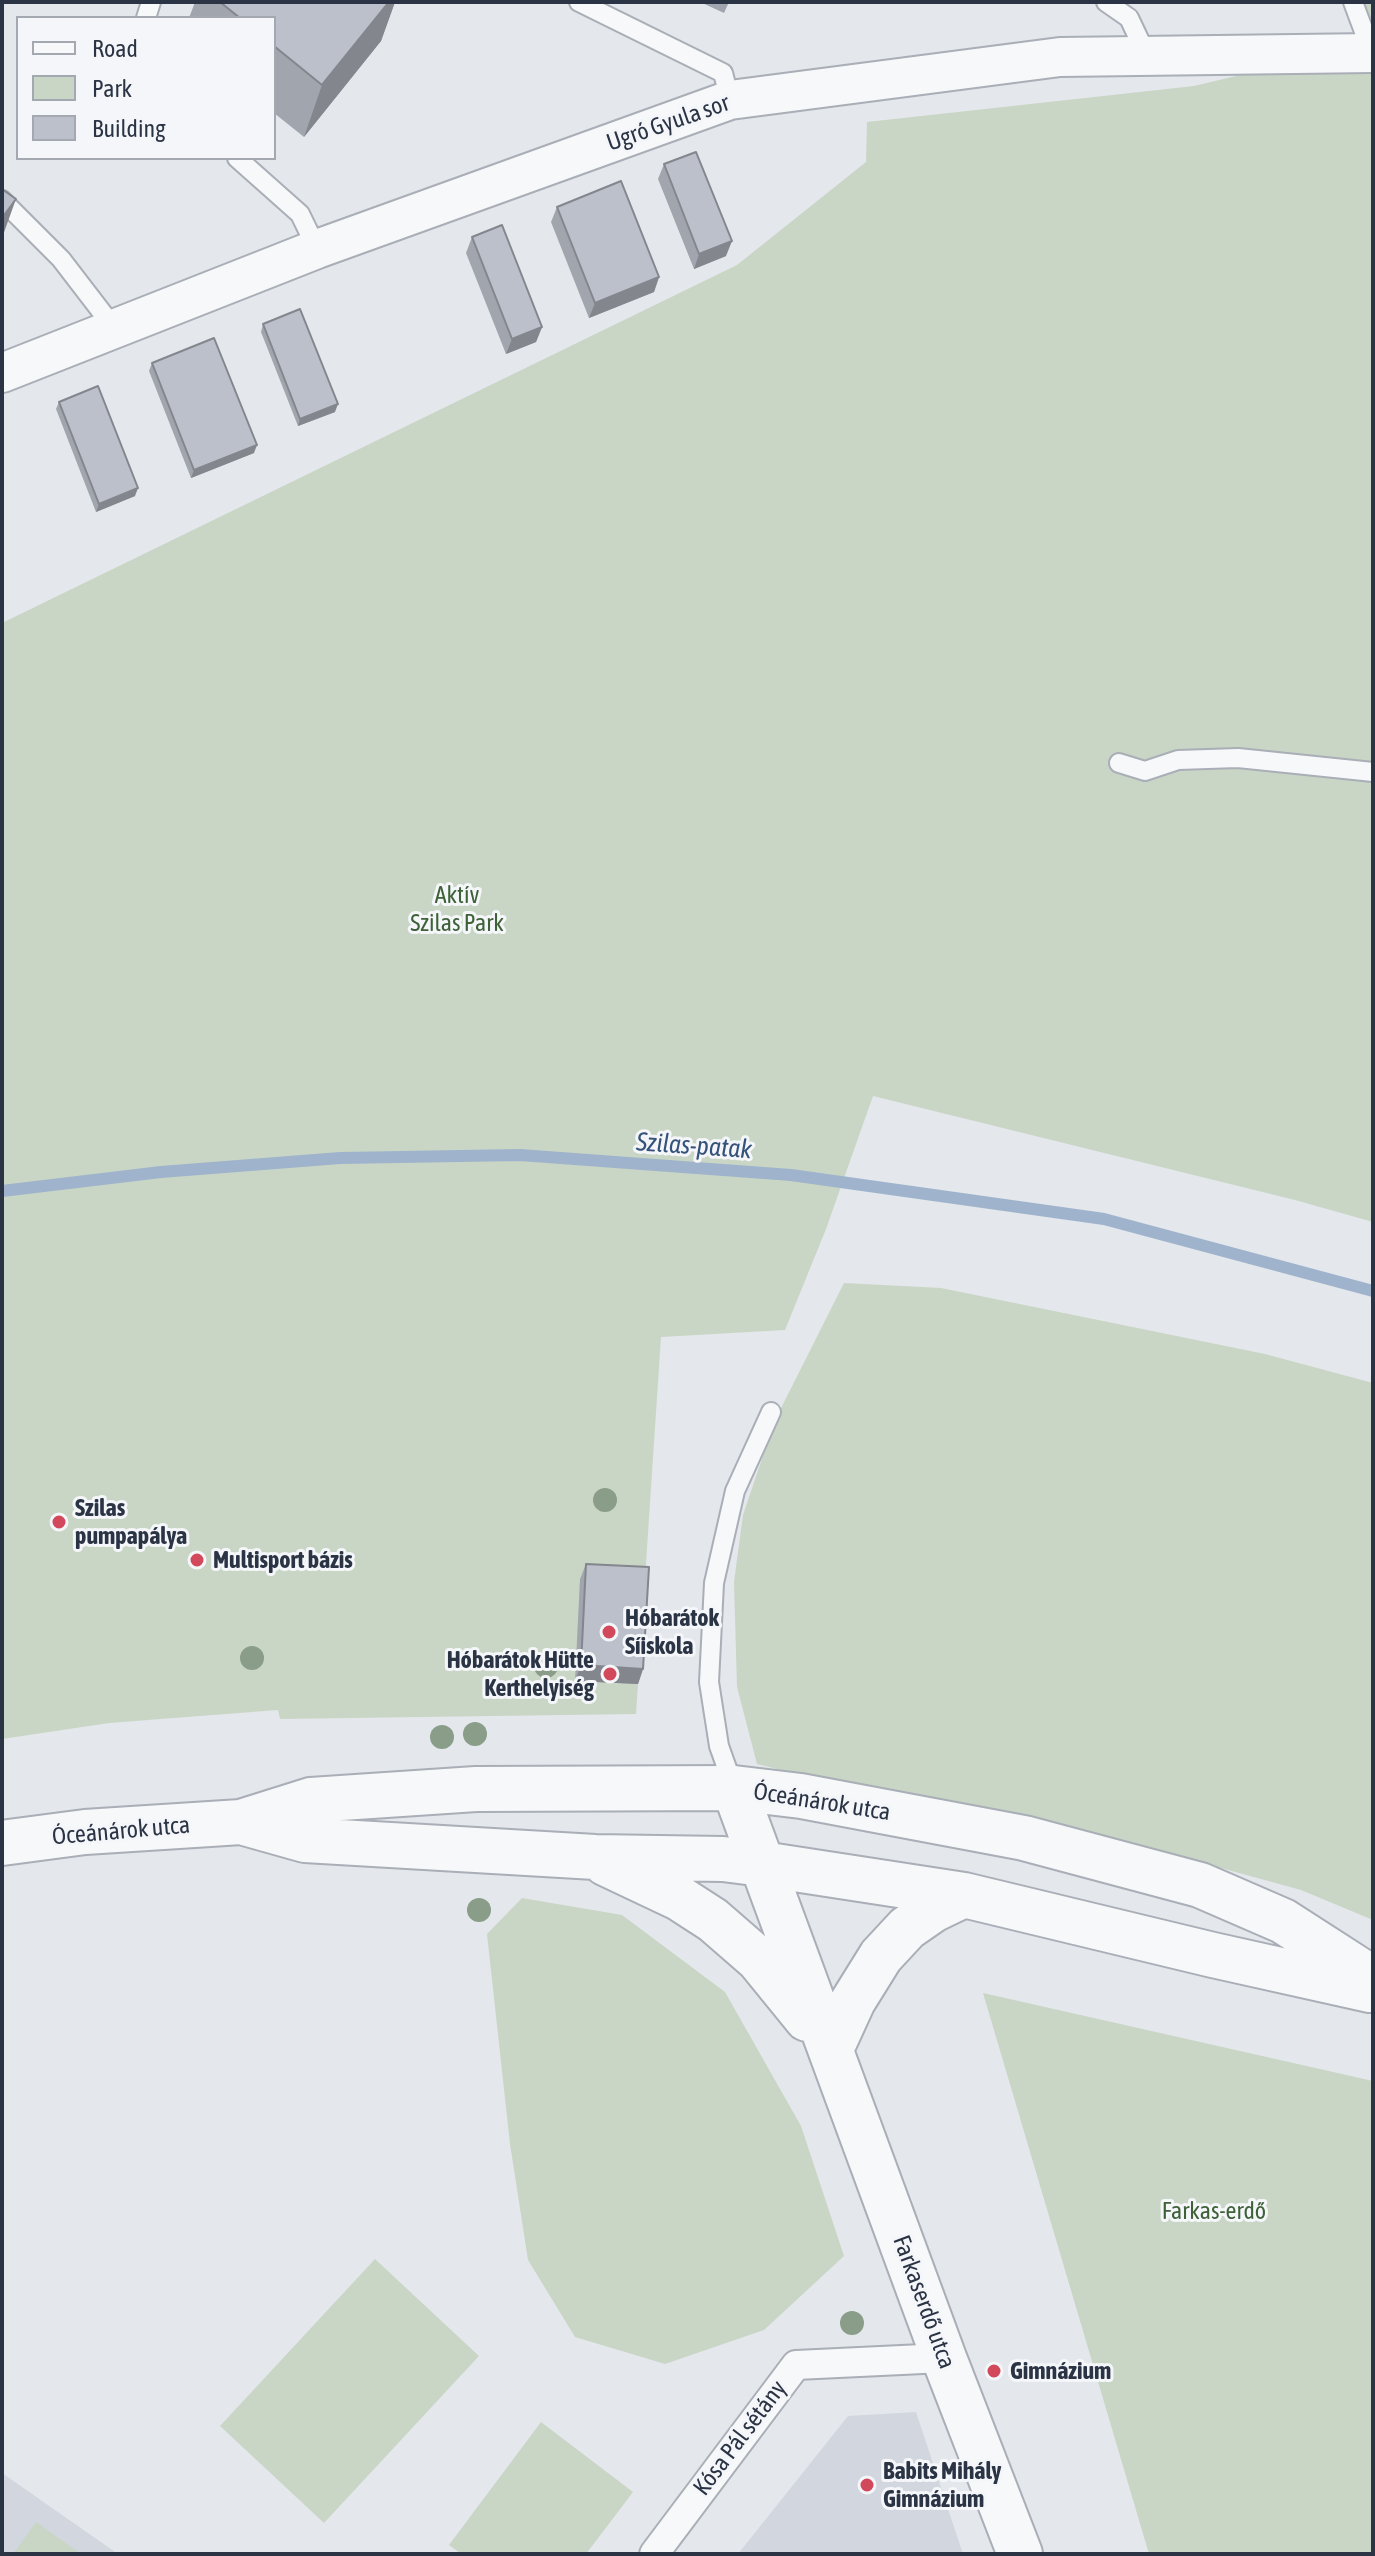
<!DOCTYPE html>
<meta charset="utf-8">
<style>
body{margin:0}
#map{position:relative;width:1375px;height:2556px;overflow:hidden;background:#e4e7ec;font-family:"Asap Condensed",sans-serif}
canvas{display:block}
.frame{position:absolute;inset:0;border:4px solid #2b3445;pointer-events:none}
.legend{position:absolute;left:16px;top:16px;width:260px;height:144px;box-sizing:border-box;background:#f4f6f9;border:2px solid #a4a8b1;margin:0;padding:10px 14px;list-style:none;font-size:24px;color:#2b3445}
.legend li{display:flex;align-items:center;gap:16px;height:40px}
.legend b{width:40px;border:2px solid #a4a8b1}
</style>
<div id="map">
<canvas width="1375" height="2556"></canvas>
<div class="frame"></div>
<ul class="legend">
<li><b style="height:10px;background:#f7f8fa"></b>Road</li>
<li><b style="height:22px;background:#c9d6c5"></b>Park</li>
<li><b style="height:22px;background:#bbc0ca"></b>Building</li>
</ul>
</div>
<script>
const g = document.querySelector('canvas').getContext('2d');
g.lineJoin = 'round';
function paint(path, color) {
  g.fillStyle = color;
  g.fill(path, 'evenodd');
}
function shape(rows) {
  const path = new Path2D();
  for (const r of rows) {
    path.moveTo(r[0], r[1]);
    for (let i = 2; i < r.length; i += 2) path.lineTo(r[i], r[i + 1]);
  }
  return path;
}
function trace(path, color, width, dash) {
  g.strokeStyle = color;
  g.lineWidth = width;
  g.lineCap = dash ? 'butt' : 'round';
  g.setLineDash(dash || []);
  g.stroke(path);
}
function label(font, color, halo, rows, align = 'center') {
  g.font = font + ' "Asap Condensed",sans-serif';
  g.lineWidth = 6;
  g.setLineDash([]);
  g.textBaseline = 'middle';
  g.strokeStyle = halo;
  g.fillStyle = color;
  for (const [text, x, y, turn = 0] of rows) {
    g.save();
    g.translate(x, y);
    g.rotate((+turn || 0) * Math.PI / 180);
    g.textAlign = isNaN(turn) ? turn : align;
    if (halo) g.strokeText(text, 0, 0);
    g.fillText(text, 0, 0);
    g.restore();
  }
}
paint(shape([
 [916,2412,963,2554,738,2554,848,2416],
 [2,2473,118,2554,2,2554]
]), '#d2d6de');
paint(shape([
 [1355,2,1373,2,1373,1222,1295,1200,873,1096,826,1229,785,1330,661,1337,636,1714,280,1719,278,1710,109,1723,2,1739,2,623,737,265,866,162,867,122,1194,86,1354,48],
 [844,1283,941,1288,1265,1354,1373,1383,1373,1920,1301,1890,1086,1831,891,1797,757,1764,737,1687,734,1582,743,1515,775,1420],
 [522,1898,622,1915,725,1992,801,2126,844,2256,764,2330,665,2364,575,2337,528,2260,510,2144,487,1934],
 [983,1993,1373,2081,1373,2554,1149,2554],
 [375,2259,479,2356,324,2523,220,2426],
 [541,2422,633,2492,586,2554,461,2554,449,2545],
 [36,2522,81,2554,13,2554]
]), '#c9d6c5');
trace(shape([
 [2,1191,161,1172,340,1158,520,1155,791,1175,1104,1219,1373,1291]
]), '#9fb4cc', 12);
const service = shape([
 [579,2,723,73,730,100],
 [1106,2,1129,18,1147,56],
 [1353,2,1372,53],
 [146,18,151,2],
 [237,158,300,214,317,249],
 [2,200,61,259,114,328],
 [1119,763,1145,771,1178,760,1238,758,1373,772],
 [734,1788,719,1746,709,1682,714,1583,735,1491,771,1412]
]);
const pedestrian = shape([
 [654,2554,796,2365,944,2358]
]);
const minor = shape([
 [2,373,317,249,730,100,1060,57,1373,53]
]);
const tertiary = shape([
 [734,1788,944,2358,1020,2554],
 [241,1822,305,1840,595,1857,723,1859,762,1864,964,1895,1213,1955,1370,1990],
 [2,1843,85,1832,241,1822,311,1800,476,1789,734,1788,801,1796,1024,1838,1200,1885,1283,1921,1373,1979],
 [605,1863,679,1898,713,1920,759,1960,807,2019],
 [831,2049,853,2001,881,1956,907,1928,933,1910,964,1895]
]);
trace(service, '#a9aeb7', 22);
trace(pedestrian, '#a9aeb7', 32);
trace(minor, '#a9aeb7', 42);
trace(tertiary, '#a9aeb7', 48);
trace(service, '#f7f8fa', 18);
trace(pedestrian, '#f7f8fa', 28);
trace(minor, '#f7f8fa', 38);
trace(tertiary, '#f7f8fa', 44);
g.fillStyle = '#899d89';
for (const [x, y] of [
 [605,1500],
 [252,1658],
 [546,1666],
 [475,1734],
 [442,1737],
 [479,1910],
 [852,2323]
]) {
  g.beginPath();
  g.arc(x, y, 12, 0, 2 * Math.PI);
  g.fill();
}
paint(shape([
 [195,2,395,2,381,41,304,137,274,113,274,18,189,18],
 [700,2,729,2,724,13],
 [664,164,726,256,694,269,658,179],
 [557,207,659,277,654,292,589,318,551,222],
 [472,237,542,327,536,342,506,354,466,253],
 [263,324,335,412,298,426,261,332],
 [152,363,254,453,191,478,149,371],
 [59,402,135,496,96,512,56,409],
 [586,1564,643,1669,638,1684,575,1681,580,1579]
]), '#a1a5ae');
paint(shape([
 [389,2,395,2,381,41,304,137,322,85],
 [16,199,2,238,2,218],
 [732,241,726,256,694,269,699,254],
 [659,277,654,292,589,318,595,303],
 [542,327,536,342,506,354,512,339],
 [338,404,335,412,298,426,300,419],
 [257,445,254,453,191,478,194,470],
 [138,488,135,496,96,512,99,504],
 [581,1665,643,1669,638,1684,575,1681]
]), '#83868d');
const building = shape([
 [220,2,389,2,322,85,274,46,274,18,240,18,220,2],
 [696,152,732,241,699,254,664,164,696,152],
 [621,181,659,277,595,303,557,207,621,181],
 [2,189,16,199,2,218,2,189],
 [502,225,542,327,512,339,472,237,502,225],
 [300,309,338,404,300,419,263,324,300,309],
 [214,338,257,445,194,470,152,363,214,338],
 [98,386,138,488,99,504,59,402,98,386],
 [586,1564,649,1567,643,1669,581,1665,586,1564]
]);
paint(building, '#bbc0ca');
trace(building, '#83868d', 2);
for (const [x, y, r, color] of [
 [59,1522,8,"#d1495b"],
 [197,1560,8,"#d1495b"],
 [609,1632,8,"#d1495b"],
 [610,1674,8,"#d1495b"],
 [994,2371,8,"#d1495b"],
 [867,2485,8,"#d1495b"]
]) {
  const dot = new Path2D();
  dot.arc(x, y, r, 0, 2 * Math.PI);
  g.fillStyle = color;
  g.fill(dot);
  trace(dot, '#f4f6f9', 3);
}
label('24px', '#2b3445', '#f4f6f9', [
 ["Ugró Gyula sor",668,123,-19],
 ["Óceánárok utca",822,1802,9],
 ["Óceánárok utca",121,1831,-5],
 ["Farkaserdő utca",924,2302,70],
 ["Kósa Pál sétány",740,2438,-53]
]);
label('24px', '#3f6138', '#f4f6f9', [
 ["Aktív",457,895],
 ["Szilas Park",457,923],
 ["Farkas-erdő",1214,2211]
]);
label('bold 24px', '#2b3445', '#f4f6f9', [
 ["Szilas",75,1508],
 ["pumpapálya",75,1536],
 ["Multisport bázis",213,1560],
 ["Hóbarátok",625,1618],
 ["Síiskola",625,1646],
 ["Hóbarátok Hütte",594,1660,"right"],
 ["Kerthelyiség",594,1688,"right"],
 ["Gimnázium",1010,2371],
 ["Babits Mihály",883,2471],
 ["Gimnázium",883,2499]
], 'left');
label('italic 26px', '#34527a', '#f4f6f9', [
 ["Szilas-patak",694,1146,4]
]);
</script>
